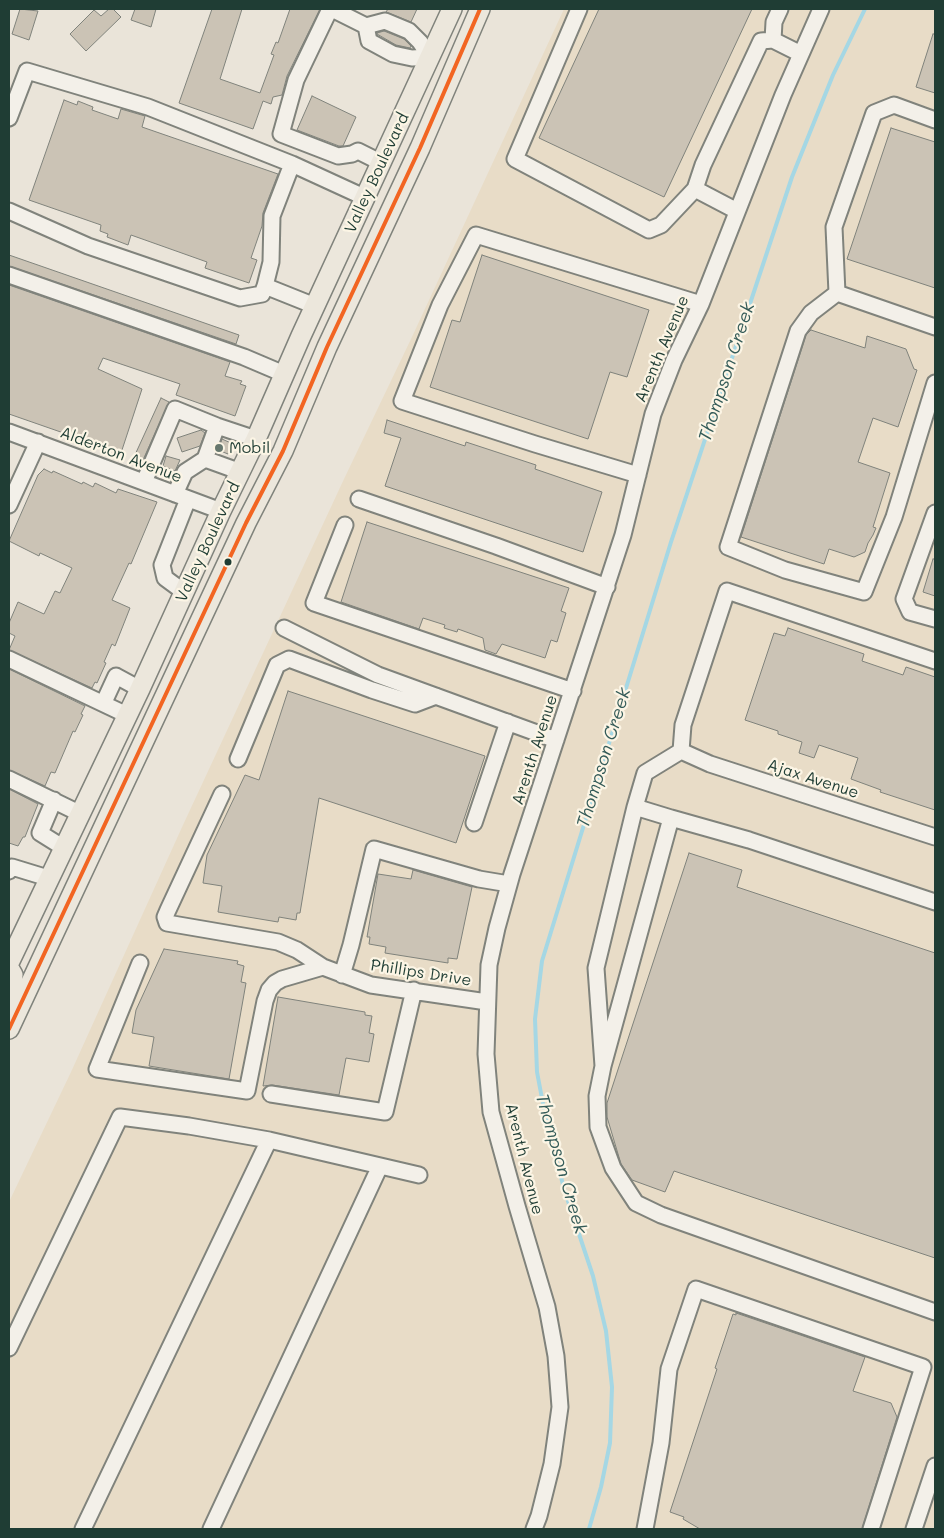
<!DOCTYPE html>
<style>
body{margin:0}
#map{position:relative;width:944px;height:1538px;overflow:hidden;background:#eae4d9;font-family:Mali,sans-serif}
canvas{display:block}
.frame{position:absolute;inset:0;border:10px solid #1f3d34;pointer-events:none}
</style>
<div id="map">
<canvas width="944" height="1538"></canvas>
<div class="frame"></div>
</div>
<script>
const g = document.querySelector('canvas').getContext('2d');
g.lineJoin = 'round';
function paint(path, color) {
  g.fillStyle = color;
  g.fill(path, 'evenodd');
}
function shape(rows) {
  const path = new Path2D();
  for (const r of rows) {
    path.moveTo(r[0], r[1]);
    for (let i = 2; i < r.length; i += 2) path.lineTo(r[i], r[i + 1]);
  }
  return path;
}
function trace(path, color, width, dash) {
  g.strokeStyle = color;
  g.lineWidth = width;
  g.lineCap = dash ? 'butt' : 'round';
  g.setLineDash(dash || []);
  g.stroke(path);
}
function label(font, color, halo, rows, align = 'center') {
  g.font = font + ' Mali,sans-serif';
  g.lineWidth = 4.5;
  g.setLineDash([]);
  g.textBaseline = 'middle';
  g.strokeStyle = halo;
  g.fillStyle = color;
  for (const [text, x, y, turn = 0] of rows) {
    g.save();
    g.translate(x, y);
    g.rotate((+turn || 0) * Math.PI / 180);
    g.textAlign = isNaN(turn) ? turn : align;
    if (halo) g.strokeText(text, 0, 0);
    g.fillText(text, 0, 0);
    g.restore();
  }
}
paint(shape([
 [564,9,935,9,935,1529,9,1529,9,1202,71,1072,183,825,344,479,411,339]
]), '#e8dcc7');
trace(shape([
 [589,1529,601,1487,610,1443,612,1387,606,1331,593,1276,565,1192,547,1125,537,1072,535,1019,542,961,671,542,792,177,833,75,865,9]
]), '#a5d7e4', 4);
const building = shape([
 [20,9,38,11,29,40,12,34,20,9],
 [109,9,113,9,121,17,86,51,70,34,94,10,101,16,109,9],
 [135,9,156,9,151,27,131,20,135,9],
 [212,9,242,9,220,79,260,93,274,55,271,54,276,42,278,43,290,9,320,9,287,76,282,95,273,97,271,104,263,101,253,129,179,103,212,9],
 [388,9,417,9,411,22,386,12,388,9],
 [599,9,752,9,664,197,539,138,599,9],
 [384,31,404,39,411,46,410,48,396,45,377,34,377,33,384,31],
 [933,34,935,34,935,93,916,87,933,34],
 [312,96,356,117,343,146,339,146,297,130,312,96],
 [64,100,77,105,78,101,93,107,92,110,118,119,121,109,145,116,142,127,278,174,263,213,262,226,251,258,257,260,249,283,205,268,207,262,131,235,128,245,107,237,108,234,100,231,101,225,29,200,64,100],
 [891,128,935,142,935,288,847,259,891,128],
 [9,255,239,335,236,344,9,266,9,255],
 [482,255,649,310,627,377,610,372,588,439,430,387,452,320,460,322,482,255],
 [9,285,230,362,225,376,242,381,240,384,246,386,235,416,176,395,180,384,103,358,98,369,142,389,121,453,9,414,9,285],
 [811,330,865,348,867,336,906,349,914,369,917,370,898,427,873,418,858,462,890,473,873,527,876,528,873,535,868,543,865,552,854,557,829,549,824,564,741,537,806,335,811,330],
 [161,398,169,402,143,460,134,457,161,398],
 [387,420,465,446,466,442,536,465,535,469,602,492,583,552,385,486,401,438,384,433,387,420],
 [201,430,205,433,200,446,182,452,177,438,201,430],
 [222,439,233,444,228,454,218,450,222,439],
 [166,456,180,460,175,471,163,466,166,456],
 [44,469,52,473,53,471,82,484,83,482,93,487,95,483,116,493,118,489,157,502,131,564,129,563,112,600,130,608,115,646,112,644,104,662,106,663,97,683,95,682,92,688,9,650,15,636,9,633,9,623,18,602,44,614,55,591,60,593,72,568,40,553,39,556,9,541,38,475,44,469],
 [367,522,569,588,561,611,566,613,557,642,551,640,545,658,502,644,496,654,485,650,483,638,458,629,457,632,444,628,445,625,423,618,419,629,341,602,367,522],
 [933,559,935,559,935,596,923,592,933,559],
 [788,628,864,654,862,661,903,675,906,667,935,677,935,810,880,792,881,790,851,779,858,758,819,745,814,758,799,753,802,742,778,734,778,731,745,720,774,633,785,636,788,628],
 [9,669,85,706,81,714,83,715,75,732,73,731,55,773,51,772,45,786,9,770,9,669],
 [288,691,485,756,456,843,319,798,300,913,297,913,296,920,279,917,278,922,218,912,222,886,203,883,207,855,245,775,259,780,288,691],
 [9,789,38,804,25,837,23,837,18,846,9,843,9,789],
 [689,853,742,870,737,887,935,953,935,1258,674,1171,665,1192,632,1180,621,1164,607,1117,607,1103,689,853],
 [413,870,472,887,457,959,448,958,448,963,385,953,386,947,369,944,370,937,367,937,378,874,411,879,413,870],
 [164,949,238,961,237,964,244,966,241,982,246,983,229,1079,149,1066,154,1037,132,1033,136,1010,164,949],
 [278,997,365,1012,365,1015,372,1016,369,1033,374,1034,369,1062,346,1058,339,1095,272,1085,263,1086,278,997],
 [736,1313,865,1357,853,1391,891,1403,897,1417,862,1529,700,1529,683,1519,684,1517,670,1512,717,1369,715,1368,733,1314,736,1315,736,1313]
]);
paint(building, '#cbc3b5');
trace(building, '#80837c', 1);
const minor = shape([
 [330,9,296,80,281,134,338,156,352,154,358,151,382,163],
 [332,9,366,26,385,21,409,31,420,42,430,57,412,58,393,54,369,41,366,26],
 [579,9,515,159,649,230,661,225,695,189],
 [773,40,774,22,780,9],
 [9,118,27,71,148,107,292,164,366,198],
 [292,164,272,216,271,262,265,286,315,306],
 [9,211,88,246,240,298,262,294,265,286],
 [737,211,695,189,703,165,761,41,773,40,801,54],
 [9,275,244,357,284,374],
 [837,293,811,313,798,331,728,547,785,570,864,592,894,517,935,383],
 [837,293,834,227,874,113,894,105,935,120],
 [837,293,935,327],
 [9,432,221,511],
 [205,459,217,426],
 [638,475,535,444,402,401,440,305,476,235,701,304],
 [144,482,175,409,217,426,256,439],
 [175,494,185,472,205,459,241,472],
 [359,499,496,546,607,587],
 [9,505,38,442],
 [935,513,904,599,910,612,935,619],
 [345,525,314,603,573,691],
 [184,592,165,578,162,565,188,499],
 [284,628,378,675,556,740],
 [9,659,127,715],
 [104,702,116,676,140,689],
 [681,751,683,725,727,591,935,661],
 [681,751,710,764,935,837],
 [238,759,277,665,289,659,372,690,415,704,436,696],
 [9,779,81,814],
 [222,794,168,910,165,917,167,923,278,942,297,950,323,967,371,985,487,1002],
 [54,800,40,833,64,848],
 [635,807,671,818,603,1066,596,968,635,807,645,773,681,751],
 [671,818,749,840,935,902],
 [474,823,508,722],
 [9,871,12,867,48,878],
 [140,963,97,1069,247,1091,265,1001,269,990,275,983,282,979,323,967],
 [342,975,351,945,374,849,479,879,509,884],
 [603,1066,597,1096,598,1127,613,1168,636,1203,661,1215,935,1312],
 [271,1094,385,1112,414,990],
 [269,1140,419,1175],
 [9,1348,120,1117,189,1126,269,1140,83,1529],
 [211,1529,380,1166],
 [534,1529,539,1516,552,1464,560,1407,556,1356,547,1307,517,1206,491,1112,486,1054,489,965,497,928,512,874,623,535,653,414,674,360,701,304,783,95,821,9],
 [645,1529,661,1443,669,1369,696,1289,923,1367,871,1529],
 [914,1529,935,1466]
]);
const major = shape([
 [9,963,140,689,221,511,256,439,301,336,452,9],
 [9,968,13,975,9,1000],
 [9,1029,246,523,283,451,327,347,420,148,480,9]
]);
trace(minor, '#80837c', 19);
trace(major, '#80837c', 22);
trace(minor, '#f3f0e9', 15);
trace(major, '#ece7dc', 19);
trace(shape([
 [9,1029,246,523,283,451,327,347,420,148,480,9]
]), '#f26522', 4);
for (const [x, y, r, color] of [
 [219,448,5,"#66776e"],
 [228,562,4.5,"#1f3d34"]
]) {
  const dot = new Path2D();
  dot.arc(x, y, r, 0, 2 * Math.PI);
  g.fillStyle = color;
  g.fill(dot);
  trace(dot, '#fcf5e5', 2);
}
label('16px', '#1f3d34', '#fcf5e5', [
 ["Valley Boulevard",377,173,-65],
 ["Arenth Avenue",662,349,-67],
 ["Alderton Avenue",121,455,21],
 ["Valley Boulevard",208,542,-65],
 ["Arenth Avenue",535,750,-72],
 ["Ajax Avenue",813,779,18],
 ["Phillips Drive",421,973,9],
 ["Arenth Avenue",524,1159,76]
]);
label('16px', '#1f3d34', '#fcf5e5', [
 ["Mobil",229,448]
], 'left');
label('italic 18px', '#345b58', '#fcf5e5', [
 ["Thompson Creek",727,372,-72],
 ["Thompson Creek",604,758,-73],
 ["Thompson Creek",561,1164,74]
]);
</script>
